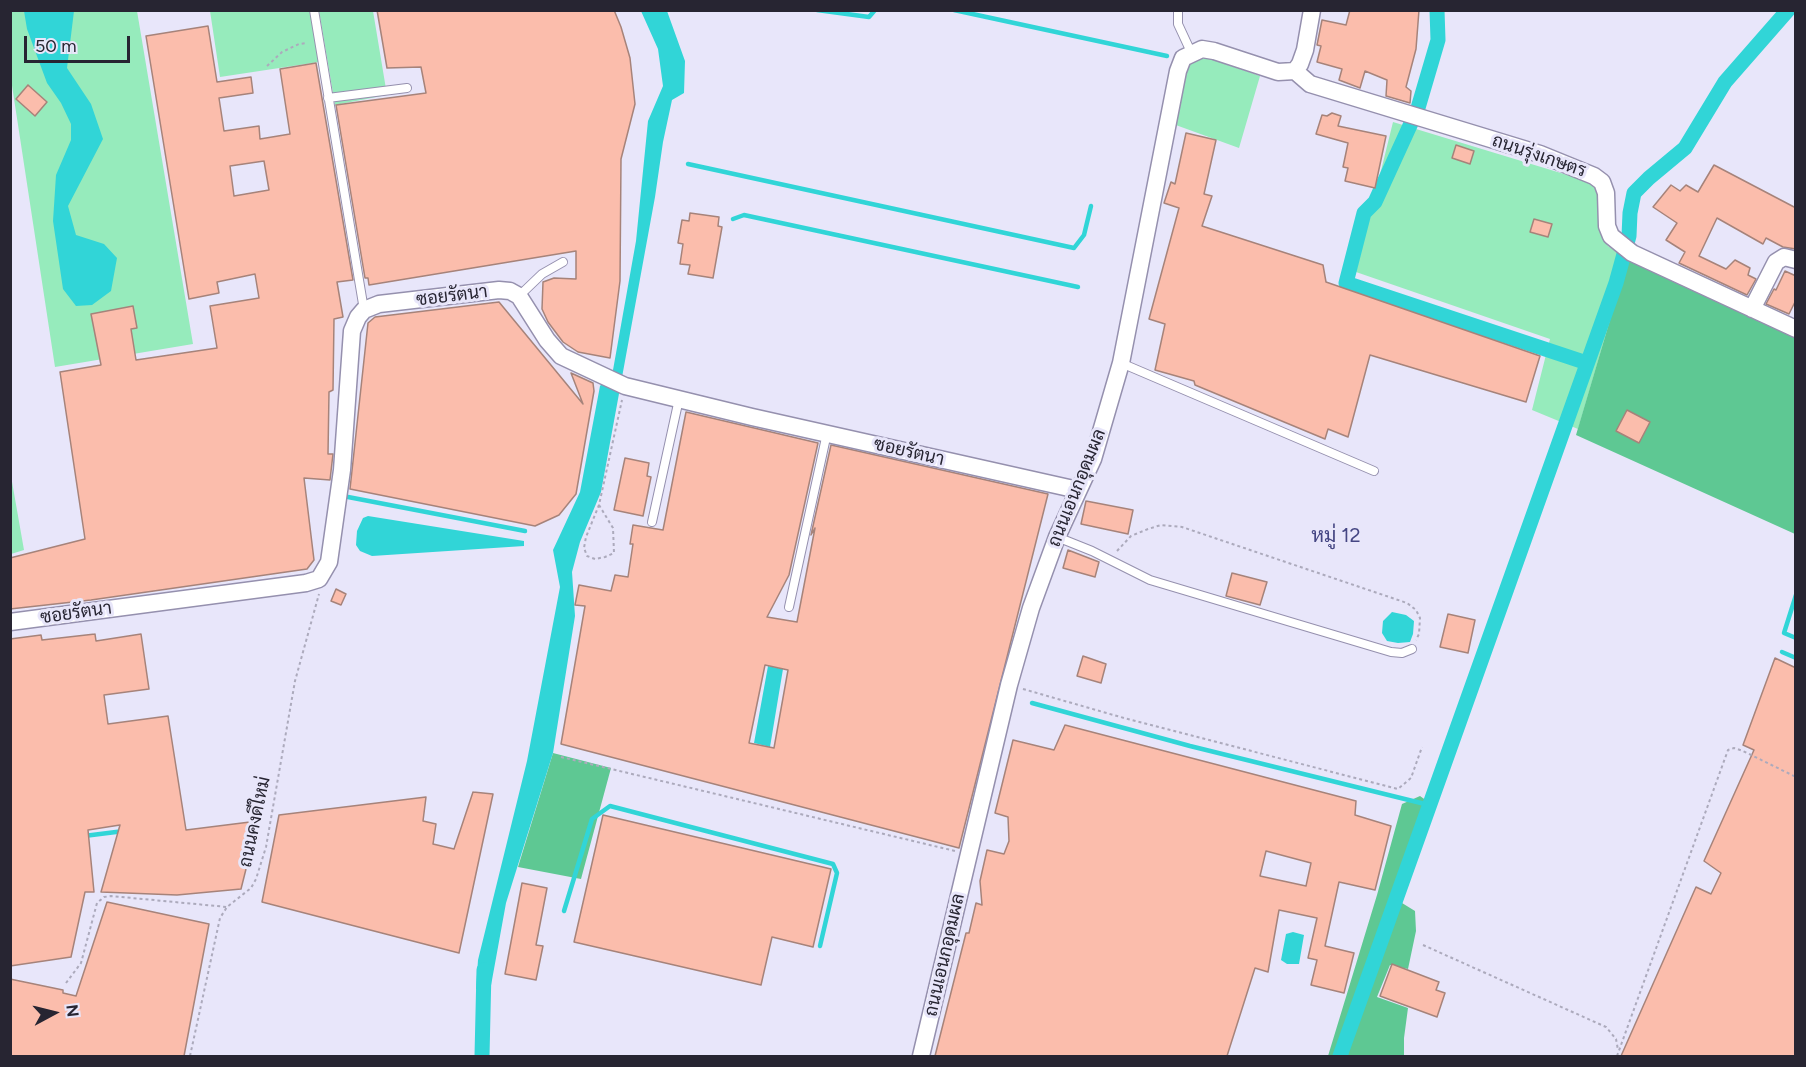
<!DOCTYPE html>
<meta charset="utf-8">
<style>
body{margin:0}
#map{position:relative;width:1806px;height:1067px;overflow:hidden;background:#e8e6fa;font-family:Figtree,sans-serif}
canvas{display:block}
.frame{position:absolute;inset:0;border:12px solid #272532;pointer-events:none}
.north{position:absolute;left:24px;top:983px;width:60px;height:60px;-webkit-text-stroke:4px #e8e6fa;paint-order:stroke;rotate:83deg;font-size:16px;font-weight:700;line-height:24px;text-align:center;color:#272532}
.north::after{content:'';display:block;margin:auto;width:21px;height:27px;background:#272532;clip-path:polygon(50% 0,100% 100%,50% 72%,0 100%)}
.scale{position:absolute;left:24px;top:36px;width:106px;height:27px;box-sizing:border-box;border:3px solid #272532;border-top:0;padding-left:8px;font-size:18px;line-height:21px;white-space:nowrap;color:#272532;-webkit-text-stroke:4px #e8e6fa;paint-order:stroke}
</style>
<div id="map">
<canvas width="1806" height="1067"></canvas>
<div class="frame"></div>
<div class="north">N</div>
<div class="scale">50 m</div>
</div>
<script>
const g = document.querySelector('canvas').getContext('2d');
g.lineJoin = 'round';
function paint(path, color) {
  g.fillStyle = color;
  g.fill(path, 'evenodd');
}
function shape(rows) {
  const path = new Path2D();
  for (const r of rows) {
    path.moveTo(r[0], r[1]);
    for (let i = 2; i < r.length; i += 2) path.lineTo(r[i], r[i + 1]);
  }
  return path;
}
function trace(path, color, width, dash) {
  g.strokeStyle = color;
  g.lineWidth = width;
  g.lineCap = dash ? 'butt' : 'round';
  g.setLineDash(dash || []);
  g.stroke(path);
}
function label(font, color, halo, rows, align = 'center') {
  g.font = font + ' Figtree,Sarabun,sans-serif';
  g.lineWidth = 6;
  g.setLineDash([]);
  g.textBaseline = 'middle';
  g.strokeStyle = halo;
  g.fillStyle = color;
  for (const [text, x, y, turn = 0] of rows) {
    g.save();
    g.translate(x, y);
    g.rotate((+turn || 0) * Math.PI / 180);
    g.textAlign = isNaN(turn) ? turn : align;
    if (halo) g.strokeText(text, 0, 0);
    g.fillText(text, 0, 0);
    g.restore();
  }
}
paint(shape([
 [10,11,137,11,193,344,55,367,11,79],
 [210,11,312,11,319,62,220,77],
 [319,11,373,11,387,95,335,105],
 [1208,58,1260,76,1239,148,1173,124,1185,69,1194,60],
 [1393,122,1597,184,1601,201,1600,228,1608,246,1628,259,1578,429,1532,410,1550,339,1356,272],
 [11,476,24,550,11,554,10,554]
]), '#96ebbc');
paint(shape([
 [1628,259,1795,337,1795,534,1576,435],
 [553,753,611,768,581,879,518,867],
 [1420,796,1434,806,1402,903,1415,911,1416,931,1408,969,1390,965,1377,997,1408,1008,1404,1038,1404,1056,1328,1056,1377,895,1402,804]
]), '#5ec893');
paint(shape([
 [24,11,74,11,67,68,91,104,103,139,68,206,76,235,104,244,117,258,111,291,92,305,76,306,63,289,53,221,56,175,71,140,71,124,61,103,47,83,27,29],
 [641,11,667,11,685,61,684,93,672,100,663,142,655,197,601,492,580,542,572,572,575,616,553,753,506,903,490,991,476,989,478,960,527,761,560,587,553,550,580,492,600,386,613,370,636,241,648,121,663,86,658,49],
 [368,516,524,541,524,546,372,556,360,551,356,545,357,531,363,518],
 [1392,612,1406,615,1414,621,1413,634,1410,642,1398,643,1387,641,1382,633,1383,621],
 [768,666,783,669,770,747,754,743],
 [1293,932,1304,935,1299,964,1287,964,1281,960,1286,934]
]), '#31d5d7');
trace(shape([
 [817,10,869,17,875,10],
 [954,10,1167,56],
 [688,164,1074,248,1084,235,1091,206],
 [733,219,744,215,1078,287],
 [348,497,525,531],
 [1796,595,1784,633,1796,638],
 [1782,652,1796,658],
 [1032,703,1190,746,1429,805],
 [84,836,124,831],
 [564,911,592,819,610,806,833,864,837,873,820,946]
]), '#31d5d7', 4.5);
trace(shape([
 [1437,10,1438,40,1418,108,1375,202,1364,213,1346,283,1584,362],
 [482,1056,484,970],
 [1340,1056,1616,283,1629,236,1630,213,1634,193,1649,178,1685,148,1725,82,1788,10]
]), '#31d5d7', 15);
const building = shape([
 [377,10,614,10,621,27,630,58,635,104,621,159,620,281,610,358,578,352,563,342,548,322,542,309,543,282,554,278,576,279,576,251,369,285,368,278,365,278,336,105,426,93,421,67,387,68,377,10],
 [1350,10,1419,10,1416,49,1406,87,1411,91,1410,103,1386,96,1387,80,1365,71,1360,88,1339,80,1342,69,1317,62,1321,46,1317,45,1322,20,1346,25,1350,10],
 [208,26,217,82,251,77,253,93,219,98,224,131,259,126,260,139,290,134,280,69,316,63,353,280,337,282,343,317,334,319,333,390,329,392,328,454,333,454,330,480,304,478,314,560,307,569,91,600,10,609,10,558,85,539,60,372,101,365,91,314,133,306,137,328,131,329,136,360,217,348,210,306,259,298,255,274,217,282,219,293,189,299,146,36,208,26],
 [264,161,269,190,234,196,230,166,264,161],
 [28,85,47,102,35,116,16,99,28,85],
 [1332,113,1341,116,1338,126,1386,136,1375,188,1345,181,1348,168,1343,167,1348,143,1316,134,1322,115,1327,116,1332,113],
 [1186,133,1216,140,1204,194,1212,196,1202,226,1323,265,1326,282,1540,356,1526,402,1370,355,1348,437,1328,429,1325,439,1195,385,1194,381,1155,370,1165,324,1149,319,1179,208,1164,203,1171,182,1175,184,1186,133],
 [1456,145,1474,151,1470,164,1452,158,1456,145],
 [1714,165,1796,208,1796,249,1783,247,1766,238,1763,244,1717,218,1699,256,1726,269,1735,260,1750,268,1748,275,1756,279,1747,295,1679,263,1685,252,1666,240,1677,223,1653,207,1671,185,1680,191,1686,185,1698,192,1714,165],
 [690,213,719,217,718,226,722,227,713,278,688,274,690,265,680,264,683,244,678,243,682,220,689,221,690,213],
 [1534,219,1552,224,1548,237,1530,232,1534,219],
 [1785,271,1796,276,1796,300,1789,314,1766,304,1774,289,1776,290,1785,271],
 [499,302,583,404,571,373,593,383,594,391,576,494,559,515,535,526,350,489,368,323,375,317,499,302],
 [1627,410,1650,422,1639,443,1616,431,1627,410],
 [686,412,818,443,789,575,767,617,797,622,815,528,811,535,831,445,1048,494,959,848,561,744,585,606,575,605,579,585,611,591,615,575,628,577,633,544,630,544,633,525,663,530,686,412],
 [765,665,788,670,774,748,749,743,765,665],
 [625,458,649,463,647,476,651,477,643,516,614,510,625,458],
 [1086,501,1133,510,1128,534,1081,524,1086,501],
 [1068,550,1099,562,1095,577,1063,568,1068,550],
 [1232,573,1267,582,1260,605,1226,596,1232,573],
 [336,589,346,594,341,605,331,601,336,589],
 [1448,614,1475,620,1468,653,1440,647,1448,614],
 [95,634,96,641,141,634,149,689,104,695,108,724,168,716,186,830,258,821,241,889,177,895,101,892,120,825,88,830,94,892,85,892,71,957,10,966,10,639,41,635,42,640,95,634],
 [1083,656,1106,664,1101,683,1077,676,1083,656],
 [1775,658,1796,668,1796,1056,1621,1056,1696,887,1711,894,1721,873,1704,861,1754,750,1743,745,1775,658],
 [1065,725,1356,801,1355,815,1391,826,1375,890,1339,882,1325,946,1354,953,1344,993,1311,985,1317,960,1308,958,1317,918,1279,910,1268,972,1255,968,1227,1056,935,1056,966,933,969,933,976,903,982,905,980,881,987,850,1004,854,1009,841,1008,817,995,813,1013,740,1054,750,1065,725],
 [1266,851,1311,863,1306,886,1260,876,1266,851],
 [473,792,493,794,459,953,262,902,279,815,426,797,423,821,436,824,433,844,454,849,473,792],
 [603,815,831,869,813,947,772,937,761,985,574,942,603,815],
 [522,883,547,888,536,945,543,946,536,980,505,974,522,883],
 [107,902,209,924,184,1056,10,1056,10,979,63,990,63,993,76,996,107,902],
 [1392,964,1439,982,1436,990,1445,993,1437,1017,1380,996,1392,964]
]);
paint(building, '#fbbdac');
trace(building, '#a6837a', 1.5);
const service = shape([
 [314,10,364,310],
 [1178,10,1178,24,1191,52],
 [328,98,407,88],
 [519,296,542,274,563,262],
 [1121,363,1374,471],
 [652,522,679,399],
 [1057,537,1092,551,1150,580,1391,652,1402,653,1412,649],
 [789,607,827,433]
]);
const minor = shape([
 [1295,71,1310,84,1540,154,1594,176,1602,182,1606,193,1607,226,1611,236,1632,253,1796,329],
 [1752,309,1776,262,1784,257,1796,260],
 [10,622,306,583,319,579,329,562,342,470,352,331,358,317,364,310,379,304,499,290,510,291,519,296,547,340,561,356,625,386,752,417,1078,490],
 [921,1056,1009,685,1031,608,1057,537,1093,459,1121,363,1178,71,1183,58,1202,49,1214,51,1278,72,1295,71,1300,64,1305,50,1312,10]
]);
trace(service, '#9590ae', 10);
trace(minor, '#9590ae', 19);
trace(shape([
 [267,66,282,52,299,44,307,43],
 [599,505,613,528,614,553,605,557,595,559,587,556,584,548,586,537,599,505,622,400],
 [1117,551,1131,536,1148,529,1161,525,1182,527,1407,603,1416,610,1420,618,1419,634,1416,640],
 [1023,689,1124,718,1398,789,1411,778,1422,747],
 [561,757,955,851],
 [1423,945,1606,1027,1616,1039,1618,1050],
 [66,983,81,963,97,903,104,897,111,896,227,907],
 [190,1056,220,918,227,907,251,888,256,879,266,847,295,681,319,594],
 [1617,1056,1728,750,1734,748,1743,751,1796,777]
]), '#acaabc', 2, [3, 3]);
trace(service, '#fff', 8);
trace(minor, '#fff', 16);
label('18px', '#272532', '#e8e6fa', [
 ["ถนนรุ่งเกษตร",1539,156,19],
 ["ซอยรัตนา",452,296,-7],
 ["ซอยรัตนา",909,452,13],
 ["ถนนเอนกอุดมผล",1077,488,-68],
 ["ซอยรัตนา",76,613,-8],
 ["ถนนคงดีใหม่",255,822,-78],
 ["ถนนเอนกอุดมผล",945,955,-77]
]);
label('20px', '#454683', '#e8e6fa', [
 ["หมู่ 12",1336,536]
]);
</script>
